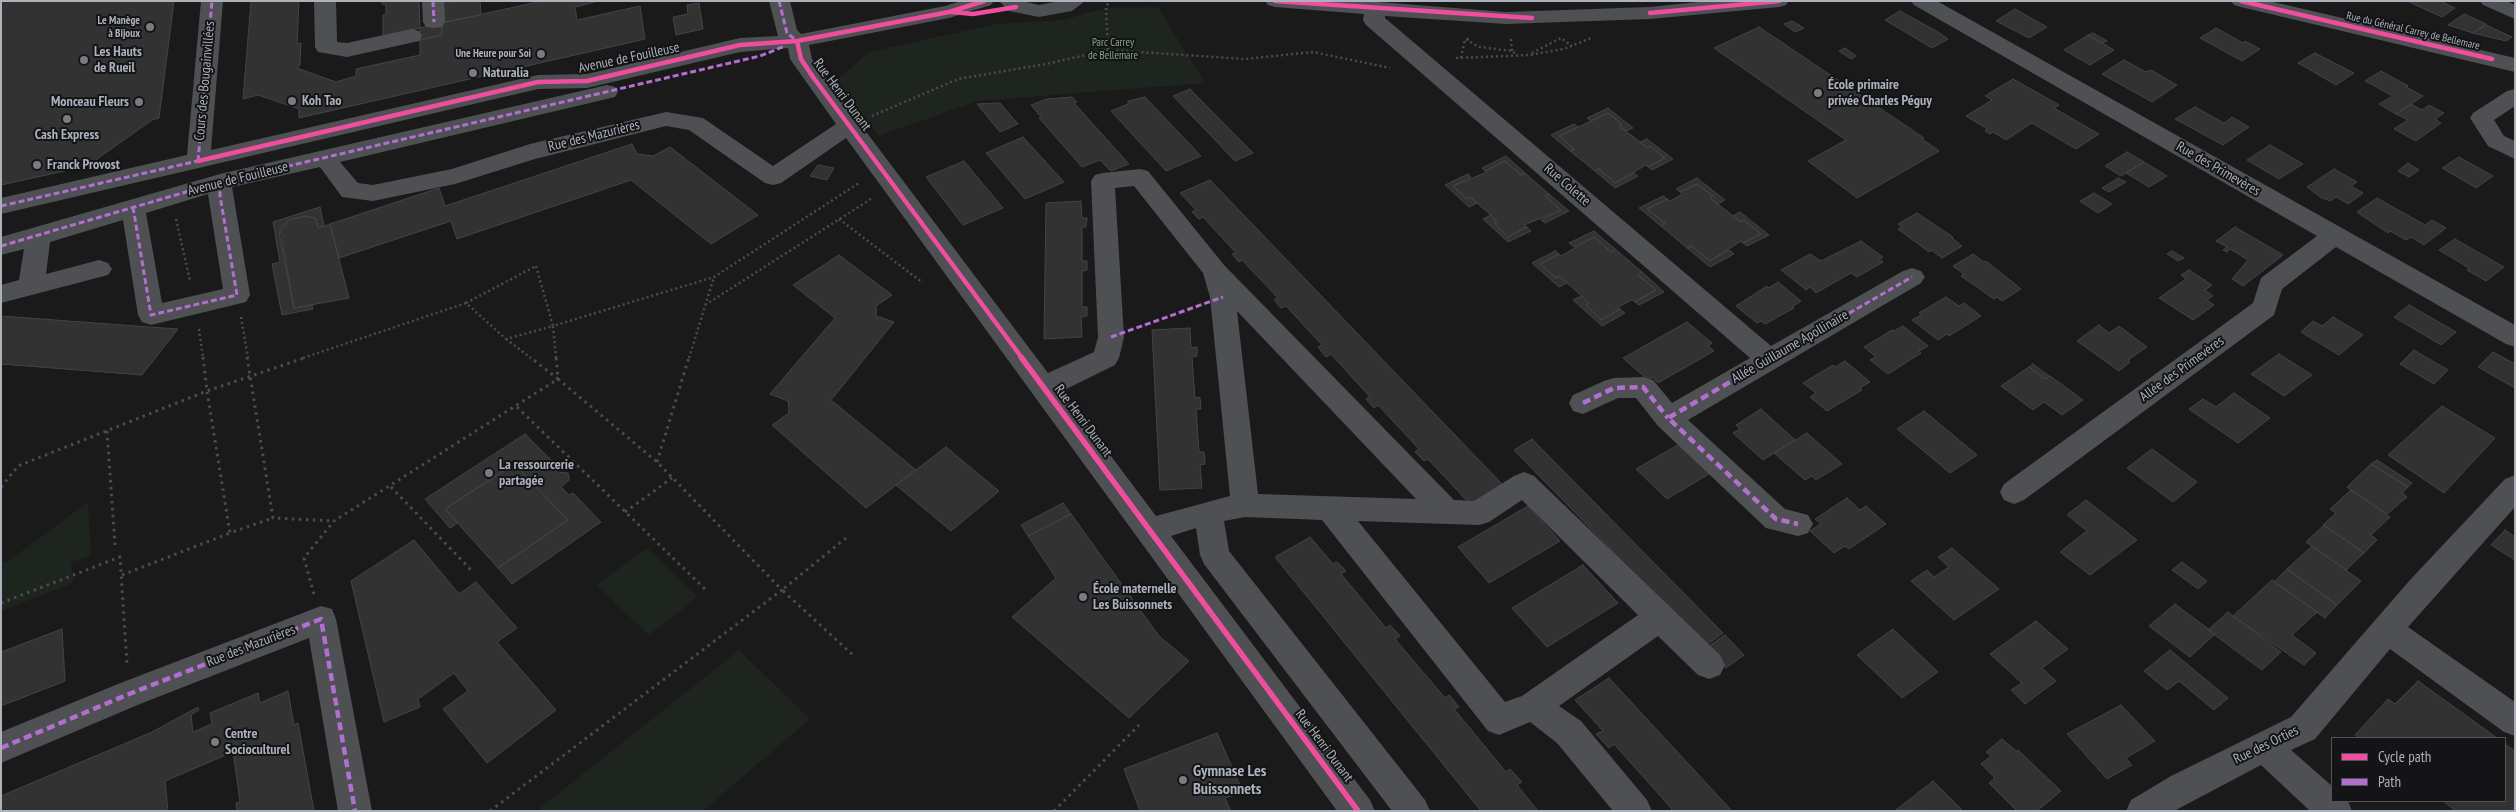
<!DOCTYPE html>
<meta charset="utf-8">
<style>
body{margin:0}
#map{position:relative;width:2516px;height:812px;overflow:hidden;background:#1a1a1a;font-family:"PT Sans Narrow",sans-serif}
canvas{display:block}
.frame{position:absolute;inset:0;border:2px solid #abb2bb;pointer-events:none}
.legend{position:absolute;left:2331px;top:737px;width:175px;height:65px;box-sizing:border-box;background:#141416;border:1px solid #505358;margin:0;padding:6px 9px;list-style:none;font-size:15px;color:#abb2bb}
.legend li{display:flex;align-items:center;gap:10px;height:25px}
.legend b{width:25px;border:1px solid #505358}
</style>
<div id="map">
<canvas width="2516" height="812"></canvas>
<div class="frame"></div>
<ul class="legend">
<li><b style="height:6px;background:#ef4d9e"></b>Cycle path</li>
<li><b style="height:6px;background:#b36fd0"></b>Path</li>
</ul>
</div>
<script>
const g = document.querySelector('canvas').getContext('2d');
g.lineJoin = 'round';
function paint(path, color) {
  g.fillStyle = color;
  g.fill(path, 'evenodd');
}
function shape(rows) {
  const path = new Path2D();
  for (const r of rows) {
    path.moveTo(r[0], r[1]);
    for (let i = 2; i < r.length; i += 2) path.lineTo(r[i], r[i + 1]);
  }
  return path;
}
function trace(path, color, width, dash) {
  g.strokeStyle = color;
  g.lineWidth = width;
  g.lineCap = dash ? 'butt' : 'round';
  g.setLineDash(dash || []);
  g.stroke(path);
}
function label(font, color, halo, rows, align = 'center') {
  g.font = font + ' "PT Sans Narrow",sans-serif';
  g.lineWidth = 4;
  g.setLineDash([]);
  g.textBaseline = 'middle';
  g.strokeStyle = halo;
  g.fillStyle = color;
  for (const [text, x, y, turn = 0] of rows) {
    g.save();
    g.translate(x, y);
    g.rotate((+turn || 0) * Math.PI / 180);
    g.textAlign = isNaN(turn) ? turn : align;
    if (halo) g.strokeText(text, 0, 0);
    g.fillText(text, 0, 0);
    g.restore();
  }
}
paint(shape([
 [1158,7,1205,83,978,101,878,136,837,80,869,52,996,24,1063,20,1106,8],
 [88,502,91,556,71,562,73,583,1,611,1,561,7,562],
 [647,548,698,597,649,635,596,585],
 [739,650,810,719,703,811,542,811,540,808]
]), '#1d251e');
const building = shape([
 [1,1,174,1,159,118,152,120,97,159,96,164,1,185,1,1],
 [251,1,299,1,297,44,301,43,300,65,297,68,336,82,356,76,356,69,420,55,420,40,442,35,442,23,542,1,598,1,575,7,577,20,640,6,645,39,299,118,299,109,258,95,243,99,251,1],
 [382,1,419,1,420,28,383,36,383,15,386,14,386,4,382,4,382,1],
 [480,1,481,15,445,22,443,2,480,1],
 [2407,1,2440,1,2455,8,2442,17,2407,1],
 [699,3,703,29,676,35,673,17,688,14,687,5,699,3],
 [2015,9,2047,27,2029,38,1996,21,2015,9],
 [1900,11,1938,32,1948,39,1932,48,1885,20,1900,11],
 [2464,14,2486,24,2473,33,2448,25,2464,14],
 [1792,21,1804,28,1795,32,1784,24,1792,21],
 [442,23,442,35,420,40,420,28,442,23],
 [2486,25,2512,37,2506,41,2473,33,2486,25],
 [1759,27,1924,138,1922,139,1939,151,1857,198,1808,161,1846,140,1714,48,1759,27],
 [2216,28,2243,43,2245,41,2260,49,2242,61,2200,38,2216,28],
 [2093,33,2107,41,2102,43,2088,35,2093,33],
 [2088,35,2102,43,2114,50,2090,65,2064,50,2088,35],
 [1845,48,1856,56,1851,59,1839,51,1845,48],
 [2315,53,2354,73,2336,85,2298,63,2315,53],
 [2124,60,2146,72,2151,70,2177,85,2152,102,2102,74,2124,60],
 [2381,71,2408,86,2406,87,2423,96,2396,114,2379,104,2393,96,2365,81,2381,71],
 [2013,79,2059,105,2054,108,2099,134,2076,149,2032,123,2006,140,1993,132,1990,134,1985,131,1987,129,1966,116,1992,100,1985,96,2013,79],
 [1190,89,1253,153,1235,161,1173,96,1190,89],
 [1072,97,1077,102,1074,103,1129,164,1111,171,1100,160,1082,167,1039,118,1041,117,1031,105,1047,99,1072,97],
 [1145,97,1201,156,1166,171,1111,111,1128,104,1128,101,1145,97],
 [1000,103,1018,124,1000,132,977,104,1000,103],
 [2411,104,2422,110,2429,105,2444,113,2435,119,2441,123,2416,141,2394,129,2408,120,2396,114,2411,104],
 [2195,107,2224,123,2232,117,2249,127,2223,145,2175,119,2195,107],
 [1608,108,1633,128,1626,131,1619,126,1622,124,1608,113,1591,121,1587,118,1608,108],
 [1608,113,1622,124,1619,126,1640,142,1647,148,1650,146,1665,158,1648,167,1646,165,1615,183,1599,169,1595,171,1570,151,1574,149,1559,136,1608,113],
 [1574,124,1578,127,1559,136,1574,149,1570,151,1551,135,1574,124],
 [1023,137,1064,182,1025,199,986,153,1023,137],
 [1647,139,1673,159,1652,170,1648,167,1665,158,1650,146,1647,148,1640,142,1647,139],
 [632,144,637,154,653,156,670,147,758,215,711,244,631,180,457,239,451,221,339,258,330,224,439,188,445,206,632,144],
 [2270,145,2303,164,2279,179,2247,160,2270,145],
 [2127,152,2144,162,2121,176,2105,166,2127,152],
 [1506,156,1525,173,1521,175,1505,161,1485,171,1482,168,1506,156],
 [2459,157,2493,176,2476,188,2442,168,2459,157],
 [964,161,1003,208,963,225,926,177,964,161],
 [1505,161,1521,175,1525,173,1549,194,1545,196,1561,210,1524,225,1527,227,1508,237,1494,223,1497,222,1491,215,1470,197,1467,199,1453,186,1487,172,1485,171,1505,161],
 [2144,162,2167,176,2149,187,2126,173,2144,162],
 [2408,163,2419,170,2409,177,2398,171,2408,163],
 [818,165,834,168,827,180,810,176,818,165],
 [1599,169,1615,183,1634,173,1638,176,1615,188,1595,171,1599,169],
 [2334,169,2357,182,2351,186,2363,193,2348,204,2336,197,2330,201,2320,197,2307,187,2334,169],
 [1468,174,1471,177,1453,186,1467,199,1470,197,1477,203,1469,207,1445,185,1468,174],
 [1697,178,1725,200,1717,204,1710,198,1713,196,1697,184,1680,192,1676,189,1697,178],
 [2118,178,2126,182,2109,192,2102,188,2118,178],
 [1210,180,1503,485,1470,504,1428,459,1424,461,1415,452,1419,449,1378,405,1374,408,1366,399,1370,397,1331,354,1326,357,1318,347,1322,345,1286,306,1281,308,1274,300,1278,298,1242,260,1239,262,1232,254,1236,253,1203,217,1199,219,1192,212,1196,210,1180,193,1210,180],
 [1697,184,1713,196,1710,198,1741,222,1744,220,1761,234,1743,243,1741,241,1710,261,1692,246,1687,248,1661,226,1665,223,1647,209,1667,199,1670,201,1683,194,1680,192,1697,184],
 [2094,193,2112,204,2098,213,2080,201,2094,193],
 [1549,194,1569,211,1545,223,1541,220,1561,210,1545,196,1549,194],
 [1663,196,1667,199,1647,209,1665,223,1661,226,1639,208,1663,196],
 [2377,198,2425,225,2432,220,2446,228,2424,245,2411,237,2406,240,2390,231,2388,233,2357,212,2377,198],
 [1081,201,1082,218,1087,218,1086,227,1082,227,1082,261,1087,261,1087,270,1082,271,1082,307,1087,307,1087,316,1081,317,1082,337,1044,339,1046,203,1081,201],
 [320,207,324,226,318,228,315,218,304,216,289,220,280,229,294,308,312,305,313,309,282,315,272,264,280,262,273,222,320,207],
 [1740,212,1769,235,1747,246,1743,243,1761,234,1744,220,1741,222,1733,216,1740,212],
 [1917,213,1953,237,1952,238,1962,246,1942,258,1931,250,1929,252,1898,229,1902,227,1898,224,1917,213],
 [1491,215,1497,222,1494,223,1508,237,1527,227,1531,231,1508,242,1483,219,1491,215],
 [307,216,316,219,318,228,330,224,349,298,294,308,279,233,289,220,307,216],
 [2235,227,2283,255,2243,286,2232,279,2248,260,2230,249,2227,252,2223,250,2227,247,2216,241,2235,227],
 [1594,231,1615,249,1611,252,1594,237,1574,247,1569,243,1594,231],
 [1594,237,1611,252,1615,249,1642,272,1638,275,1656,290,1635,302,1632,300,1618,307,1620,309,1601,320,1586,305,1589,303,1582,296,1559,276,1556,278,1540,264,1559,254,1561,256,1594,237],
 [2455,239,2504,267,2486,281,2467,270,2469,268,2439,250,2455,239],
 [1861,241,1883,257,1879,259,1883,262,1857,277,1851,273,1816,293,1810,287,1806,290,1781,270,1810,254,1821,261,1861,241],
 [1692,246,1710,261,1729,250,1734,254,1710,267,1687,248,1692,246],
 [1555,251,1559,254,1540,264,1556,278,1559,276,1567,283,1559,287,1532,263,1555,251],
 [2172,251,2184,258,2178,261,2167,254,2172,251],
 [1973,254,1984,262,1986,261,2021,289,2002,301,1997,297,1994,299,1961,276,1964,274,1953,266,1973,254],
 [839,255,892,295,876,306,876,316,894,322,831,400,916,470,866,508,772,425,789,413,788,401,770,394,835,318,793,285,839,255],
 [2189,270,2212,285,2205,290,2213,296,2207,300,2214,305,2193,320,2159,298,2186,279,2181,275,2189,270],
 [1642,272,1664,292,1639,305,1635,302,1656,290,1638,275,1642,272],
 [1778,282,1801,301,1792,307,1794,308,1765,324,1761,321,1757,323,1736,306,1767,286,1769,288,1778,282],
 [1582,296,1589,303,1586,305,1601,320,1620,309,1625,313,1602,326,1573,300,1582,296],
 [1946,297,1959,306,1964,303,1981,316,1949,336,1947,334,1938,340,1912,320,1921,315,1919,313,1946,297],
 [2409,305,2456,332,2441,345,2394,317,2409,305],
 [1,316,149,327,178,329,142,375,1,364,1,316],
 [2333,317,2363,335,2339,355,2301,332,2313,321,2322,326,2333,317],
 [1687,322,1712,343,1708,346,1714,351,1658,383,1652,377,1648,380,1623,358,1687,322],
 [2099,325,2109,333,2119,326,2147,347,2128,360,2130,362,2119,371,2077,341,2099,325],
 [1903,326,1928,346,1919,351,1921,353,1888,374,1870,360,1876,357,1864,347,1892,330,1894,331,1903,326],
 [1190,328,1191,348,1197,347,1197,356,1192,357,1195,398,1200,397,1201,409,1196,409,1199,452,1204,452,1205,464,1200,465,1202,488,1160,490,1152,330,1190,328],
 [2414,350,2417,352,2448,370,2434,384,2400,364,2414,350],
 [2493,352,2515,364,2515,388,2478,367,2493,352],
 [2279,354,2312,375,2284,396,2251,374,2279,354],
 [1845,361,1870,382,1860,388,1862,390,1827,411,1810,397,1816,393,1803,383,1833,365,1835,367,1845,361],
 [2033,364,2049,376,2045,379,2029,367,2033,364],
 [2029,367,2045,379,2050,376,2083,400,2062,415,2044,402,2033,410,2001,386,2029,367],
 [2234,393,2270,418,2238,443,2189,409,2203,399,2216,407,2234,393],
 [2442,406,2495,438,2444,493,2388,455,2442,406],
 [1761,409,1795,440,1763,460,1733,433,1740,429,1736,425,1761,409],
 [1924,411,1977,455,1950,473,1897,429,1924,411],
 [1807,433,1842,464,1816,480,1812,476,1805,480,1774,453,1807,433],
 [525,434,552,461,549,464,557,472,568,473,569,480,561,487,569,495,573,493,601,522,512,584,498,568,568,520,514,464,445,509,458,523,450,528,425,499,525,434],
 [1532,439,1723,633,1705,646,1514,450,1532,439],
 [1683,442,1714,471,1667,499,1636,469,1683,442],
 [946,447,999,491,951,531,896,485,946,447],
 [2152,449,2197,482,2173,502,2127,468,2152,449],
 [2377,460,2412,483,2408,487,2371,464,2377,460],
 [514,464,568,520,498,568,445,509,514,464],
 [2371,464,2408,487,2402,493,2407,497,2387,514,2347,487,2371,464],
 [2351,490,2390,517,2371,535,2377,540,2364,553,2323,525,2336,513,2330,509,2351,490],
 [1847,498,1860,510,1866,506,1886,524,1849,549,1845,546,1834,553,1810,531,1821,524,1815,519,1847,498],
 [2086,500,2137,540,2090,575,2060,552,2087,531,2067,515,2086,500],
 [1063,503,1071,514,1028,536,1021,525,1063,503],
 [1528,506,1560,541,1489,583,1458,547,1528,506],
 [1071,514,1159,636,1189,661,1129,718,1012,617,1056,578,1028,536,1071,514],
 [2324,525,2364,553,2346,570,2306,542,2324,525],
 [2505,530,2515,537,2515,560,2491,545,2505,530],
 [1310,537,1333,564,1337,562,1346,571,1341,574,1386,628,1390,625,1400,636,1395,639,1445,698,1449,695,1451,697,1459,707,1454,709,1506,772,1510,769,1522,782,1517,785,1538,811,1481,811,1275,557,1310,537],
 [414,540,459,594,476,582,517,628,497,642,556,710,487,763,443,709,468,691,454,673,418,699,420,707,384,722,351,581,414,540],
 [2312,546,2361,581,2337,605,2287,569,2312,546],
 [1952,548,1999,589,1954,620,1911,581,1927,570,1934,577,1949,567,1938,557,1952,548],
 [2182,562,2207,581,2198,589,2172,570,2182,562],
 [1583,565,1618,603,1547,647,1512,608,1583,565],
 [2287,569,2337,605,2325,618,2274,582,2287,569],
 [2272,580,2317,612,2292,635,2316,653,2304,665,2233,616,2272,580],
 [2175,604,2215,634,2190,657,2149,626,2175,604],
 [2228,612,2281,652,2262,670,2208,630,2228,612],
 [2036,621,2068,649,2042,668,2056,681,2025,704,2011,690,2022,683,1990,654,2036,621],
 [62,629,65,681,1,706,1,652,62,629],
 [1893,629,1938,672,1902,698,1857,655,1893,629],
 [1725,635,1744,655,1726,668,1706,648,1725,635],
 [2170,650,2228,698,2214,710,2179,681,2167,690,2144,671,2170,650],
 [1609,678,1732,811,1670,811,1672,809,1614,744,1609,748,1596,734,1603,731,1575,700,1609,678],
 [2418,681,2497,738,2360,738,2355,735,2388,699,2395,704,2418,681],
 [288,691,294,725,298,723,314,811,237,811,236,803,240,801,233,752,165,781,168,811,1,811,1,796,152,732,198,707,199,710,191,715,193,732,212,724,210,713,258,693,260,703,288,691],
 [2121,705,2155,741,2126,758,2132,765,2107,779,2067,734,2121,705],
 [1217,733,1243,792,1225,798,1231,811,1140,811,1124,769,1217,733],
 [2002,739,2016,751,2018,750,2061,791,2037,811,2017,811,1989,783,1995,778,1981,764,1991,756,1986,752,2002,739],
 [2505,744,2515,751,2515,811,2456,811,2443,801,2505,801,2505,744],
 [1933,781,1963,811,1896,810,1933,781]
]);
paint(building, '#323232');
trace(building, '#424446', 1);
trace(shape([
 [1469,39,1465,39,1479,47,1512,51,1517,55],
 [1511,39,1512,51],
 [1108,50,1106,8,1109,1],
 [1532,53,1561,38,1572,46],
 [1456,58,1530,55,1564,49,1591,38],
 [1461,58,1465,39],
 [872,116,958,79,1046,64,1108,50,1245,59,1313,52,1390,68],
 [176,219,190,281],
 [839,219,923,283],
 [536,266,553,326,506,339,466,303,536,266],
 [705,305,871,199],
 [241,317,248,358],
 [199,329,203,358],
 [506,339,531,358],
 [303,358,466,303],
 [556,358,553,326,714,277,859,183],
 [689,358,714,277]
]), '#4a4c4e', 2.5, [2, 3]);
trace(shape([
 [203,357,207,391,307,357],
 [247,357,273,518,334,521],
 [517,407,706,590],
 [107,431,115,545],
 [657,462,689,357],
 [1,487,18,466,207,391,230,533,273,518],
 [391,487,473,572],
 [625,512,672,478],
 [846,538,782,590,854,656],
 [122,575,230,533],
 [314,594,304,558,334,521,558,379,530,357],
 [1,603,120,557,127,664],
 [490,811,782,590,657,462,558,379,556,357],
 [1054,811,1139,725]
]), '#4a4c4e', 3, [2.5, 4.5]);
paint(shape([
 [201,1,223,1,211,150,538,75,587,74,740,38,778,36,769,1,790,1,797,30,801,34,945,6,961,1,994,1,991,5,949,18,809,45,812,59,821,72,1048,373,1094,352,1098,337,1091,181,1095,175,1103,173,1140,169,1148,171,1224,265,1454,500,1474,501,1514,476,1524,472,1534,476,1720,655,1725,665,1720,675,1709,679,1698,675,1658,636,1559,706,1581,721,1647,800,1652,811,1613,811,1557,743,1530,722,1499,735,1488,731,1322,520,1245,517,1224,521,1229,551,1425,800,1430,811,1392,811,1204,564,1200,555,1196,528,1171,536,1370,800,1375,811,1337,811,846,138,781,183,773,185,765,183,689,130,666,126,535,159,455,184,373,201,342,197,320,167,232,187,250,295,246,302,151,325,142,322,138,315,123,220,50,242,46,274,99,260,108,263,112,269,108,275,1,303,1,285,19,280,24,249,1,255,1,237,220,174,607,85,615,87,618,92,615,97,340,162,358,183,373,185,452,169,530,144,666,112,703,118,773,166,836,124,790,59,788,48,740,52,587,88,538,89,1,214,1,198,187,155,201,1],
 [1134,186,1203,273,1210,297,1230,496,1156,516,1062,391,1115,365,1119,358,1124,337,1115,188,1134,186],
 [208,194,223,289,162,303,146,213,208,194],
 [1237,311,1416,499,1258,494,1237,311],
 [1522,500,1638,615,1522,696,1505,702,1358,521,1479,525,1489,522,1522,500],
 [314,1,336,1,337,42,347,43,411,29,419,31,422,36,419,41,347,57,318,52,315,47,314,1],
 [422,1,444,1,445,22,442,27,434,28,426,27,423,22,422,1],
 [999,1,1022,1,1039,5,1060,1,1085,1,1072,11,1039,17,1009,11,999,1],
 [1265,1,1365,1,1506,12,1650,7,1708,1,1789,1,1786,5,1779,7,1650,19,1506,24,1385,16,1385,18,1771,346,1903,271,1912,268,1921,271,1925,277,1921,283,1688,420,1785,509,1808,515,1813,524,1808,533,1798,536,1766,528,1658,426,1636,398,1618,398,1583,414,1573,411,1569,403,1573,395,1604,381,1614,378,1643,377,1653,380,1672,403,1750,358,1366,25,1363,20,1364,14,1275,7,1268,5,1265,1],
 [1911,1,1937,1,2515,325,2515,347,2506,344,2336,247,2282,289,2274,315,2024,500,2014,504,2004,500,2000,492,2004,484,2253,303,2261,278,2317,236,1914,5,1911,1],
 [2231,1,2269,1,2515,58,2515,72,2241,7,2234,5,2231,1],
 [2480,1,2507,1,2515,5,2515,19,2483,5,2480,1],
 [2515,89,2515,106,2494,120,2504,136,2515,141,2515,159,2488,146,2470,118,2473,113,2507,91,2515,89],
 [2515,475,2515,507,2408,627,2515,702,2515,736,2504,732,2390,649,2315,739,2291,750,2332,786,2332,801,2348,801,2352,811,2310,811,2261,765,2174,811,2126,811,2131,800,2171,776,2291,717,2410,580,2505,479,2515,475],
 [321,606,332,609,336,619,372,811,338,811,309,638,140,704,1,763,1,732,118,684,321,606]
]), '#4e5053');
trace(shape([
 [433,1,434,22],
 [779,1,787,33,797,41],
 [198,161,212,1],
 [1,206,202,160],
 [133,207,151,315,237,295,220,196,220,182],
 [1,246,220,182,760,56,785,46],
 [1111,337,1223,297],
 [1771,358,1912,277]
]), '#b36fd0', 3, [6, 3]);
trace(shape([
 [1773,357,1668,418,1776,519,1798,524],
 [1583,403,1614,388,1643,387,1668,418],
 [1,748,129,694,321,619,355,811]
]), '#b36fd0', 4.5, [8, 4.5]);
trace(shape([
 [1275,1,1532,18],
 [2241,1,2492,59],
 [952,12,973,14,1016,7],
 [1650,13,1779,1],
 [797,41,801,59,813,77,1022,358],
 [198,161,538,82,587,81,740,45,797,41,949,12,984,1]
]), '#ef4d9e', 4.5);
trace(shape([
 [1021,357,1358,811]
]), '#ef4d9e', 5.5);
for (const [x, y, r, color] of [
 [150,27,5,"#787d83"],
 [541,54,5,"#787d83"],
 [84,60,5,"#787d83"],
 [473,73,5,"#787d83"],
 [1818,93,5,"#787d83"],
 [292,101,5,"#787d83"],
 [139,102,5,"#787d83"],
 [67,119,5,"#787d83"],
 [37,165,5,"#787d83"],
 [489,473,5,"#787d83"],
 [1083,597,5,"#787d83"],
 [215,742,5,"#787d83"],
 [1183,780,5,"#787d83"]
]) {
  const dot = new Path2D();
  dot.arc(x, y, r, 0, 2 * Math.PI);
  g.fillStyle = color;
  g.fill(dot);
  trace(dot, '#141416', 2);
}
label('bold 11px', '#abb2bb', '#141416', [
 ["Le Manège",140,21],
 ["à Bijoux",140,34],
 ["Une Heure pour Soi",531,54]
], 'right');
label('11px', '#abb2bb', '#141416', [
 ["Rue du Général Carrey de Bellemare",2413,31,13]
]);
label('11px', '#84a781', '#141416', [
 ["Parc Carrey",1113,43],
 ["de Bellemare",1113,56]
]);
label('bold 14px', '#abb2bb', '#141416', [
 ["Les Hauts",94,52],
 ["de Rueil",94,68],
 ["Naturalia",483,73],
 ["École primaire",1828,85],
 ["privée Charles Péguy",1828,101],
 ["Koh Tao",302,101],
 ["Monceau Fleurs",129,102,"right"],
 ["Cash Express",67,135,"center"],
 ["Franck Provost",47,165],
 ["La ressourcerie",499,465],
 ["partagée",499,481],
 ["École maternelle",1093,589],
 ["Les Buissonnets",1093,605],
 ["Centre",225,734],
 ["Socioculturel",225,750]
], 'left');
label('14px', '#abb2bb', '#141416', [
 ["Avenue de Fouilleuse",629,58,-12],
 ["Cours des Bougainvillées",205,81,-85],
 ["Rue Henri Dunant",842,95,53],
 ["Rue des Mazurières",594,136,-14],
 ["Rue des Primevères",2218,169,30],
 ["Avenue de Fouilleuse",238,179,-14],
 ["Rue Colette",1567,185,41],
 ["Allée Guillaume Apollinaire",1790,347,-30],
 ["Allée des Primevères",2182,369,-36],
 ["Rue Henri Dunant",1083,421,53],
 ["Rue des Mazurières",251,646,-21],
 ["Rue des Orties",2266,745,-26],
 ["Rue Henri Dunant",1324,746,53]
]);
label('bold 16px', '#abb2bb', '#141416', [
 ["Gymnase Les",1193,771],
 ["Buissonnets",1193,789]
], 'left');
</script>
